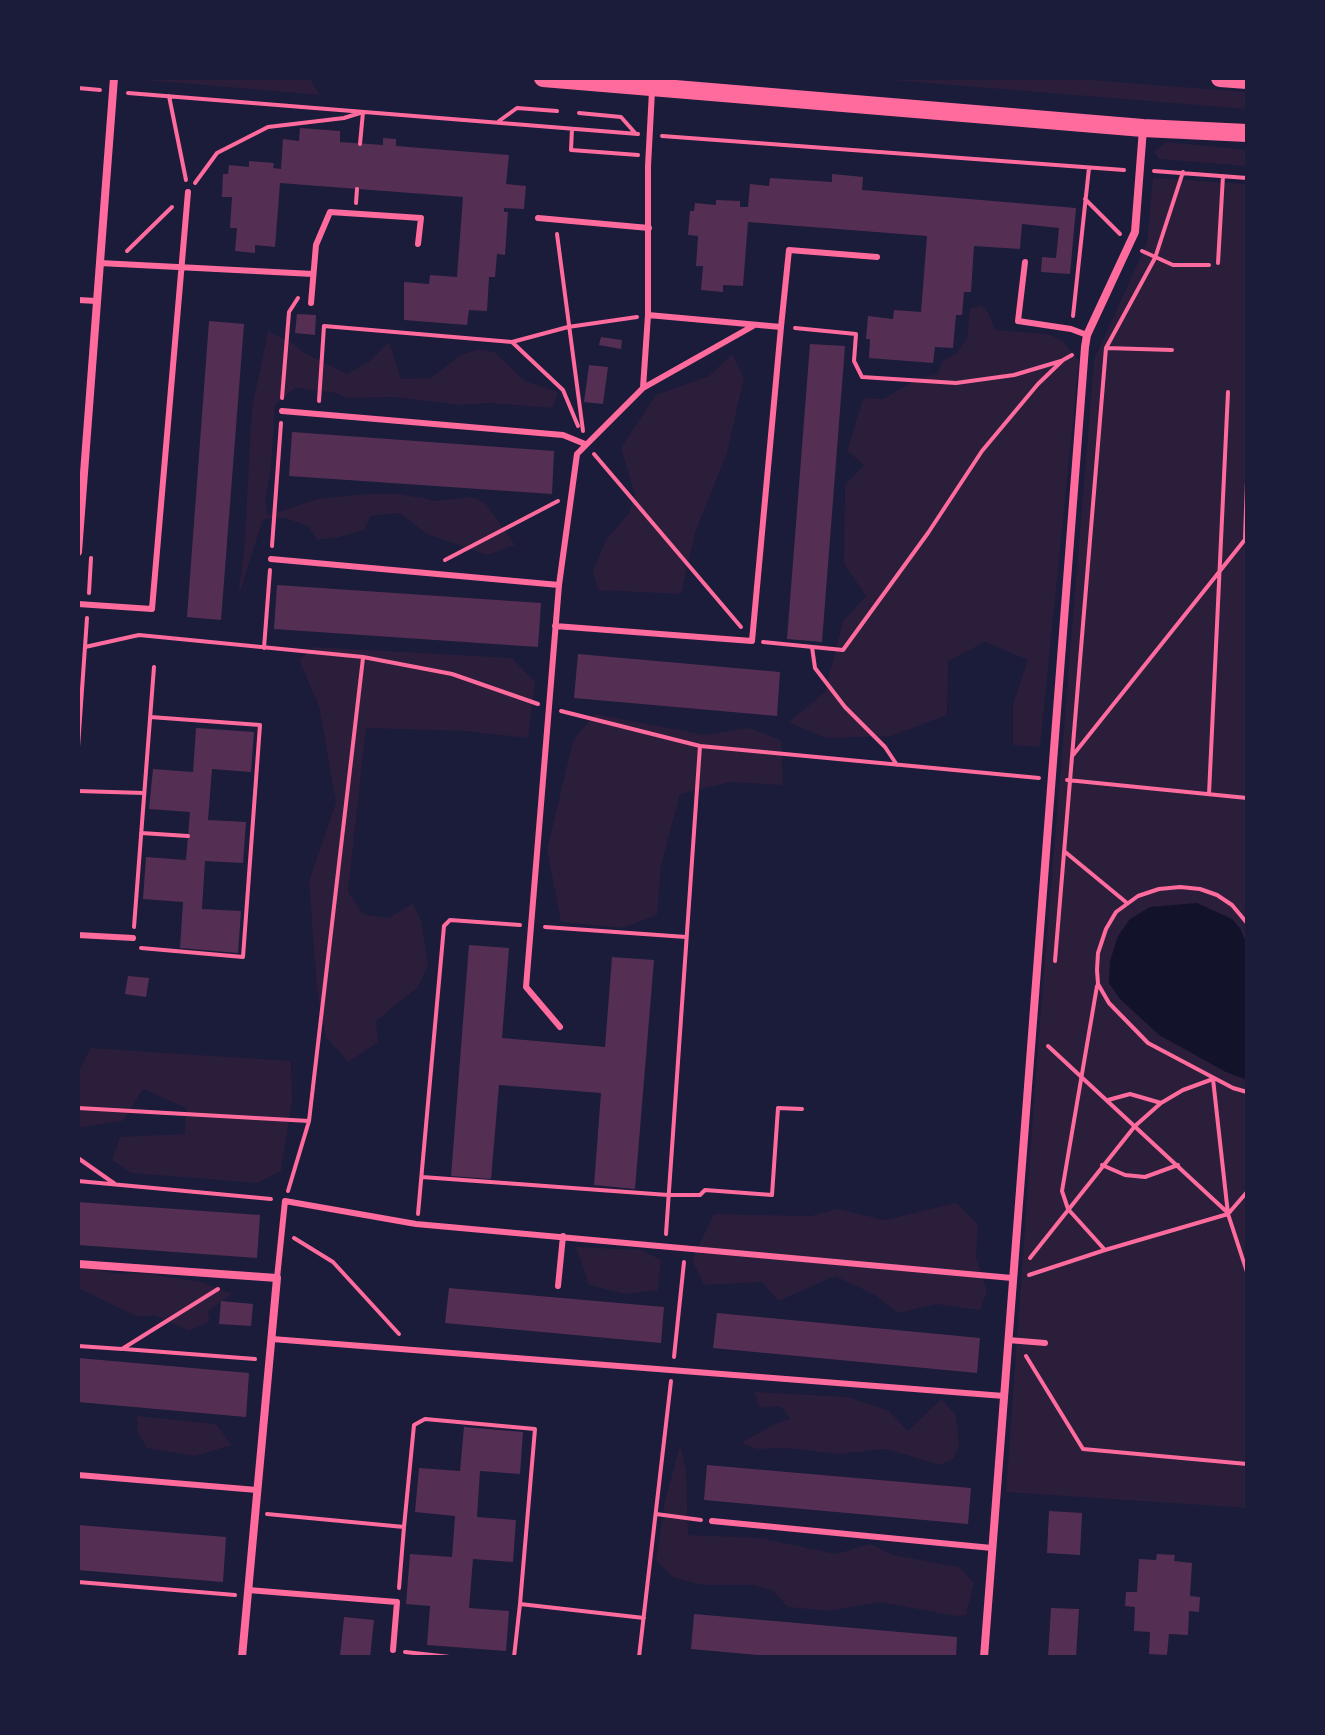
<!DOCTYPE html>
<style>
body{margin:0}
#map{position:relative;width:1325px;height:1735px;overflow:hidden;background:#1b1b3a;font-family:Barlow,sans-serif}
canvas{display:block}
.frame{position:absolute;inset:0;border:80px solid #1b1b3a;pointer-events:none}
</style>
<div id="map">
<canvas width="1325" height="1735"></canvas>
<div class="frame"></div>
</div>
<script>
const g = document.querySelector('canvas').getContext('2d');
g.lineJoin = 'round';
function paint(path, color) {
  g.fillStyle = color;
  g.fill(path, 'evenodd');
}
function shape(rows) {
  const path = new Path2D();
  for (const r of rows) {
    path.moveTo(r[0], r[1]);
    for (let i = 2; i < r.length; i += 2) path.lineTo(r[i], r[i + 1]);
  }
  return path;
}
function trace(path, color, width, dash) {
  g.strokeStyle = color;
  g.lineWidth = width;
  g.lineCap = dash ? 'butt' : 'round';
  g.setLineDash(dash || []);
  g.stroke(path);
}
paint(shape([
 [134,78,310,79,320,95,134,79],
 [866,78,1064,78,1247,92,1247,109],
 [1166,142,1247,150,1247,166,1159,159,1154,152],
 [1153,178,1247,184,1247,1508,1006,1492,1037,1059,1094,360,1147,243],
 [982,305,988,312,995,330,1047,334,1062,340,1079,361,1040,747,1013,745,1013,704,1028,660,985,642,948,661,947,715,891,736,825,738,789,722,825,692,843,621,866,596,844,564,845,485,864,465,847,451,863,398,884,399,916,379,938,374,941,362,957,353,967,338,970,309],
 [268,331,295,345,303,352,347,374,370,361,389,342,401,379,431,378,461,355,478,349,494,352,525,381,558,392,553,408,489,403,458,405,395,397,346,398,336,393,295,388,275,405,271,467,265,502,268,515,318,499,365,494,400,494,437,501,472,497,486,504,515,545,487,555,427,534,399,513,371,516,364,530,340,537,318,540,308,526,285,518,263,519,238,598,244,551,252,408],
 [732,354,744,378,727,453,696,530,681,594,598,590,593,571,606,540,629,513,635,495,621,448,656,395,709,376],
 [314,647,512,658,535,682,528,738,464,731,366,728,348,892,363,914,389,918,413,903,421,921,428,965,418,987,376,1021,378,1042,348,1062,326,1037,317,991,309,881,336,803,319,706,299,660],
 [595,714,705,735,749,728,781,740,783,785,731,782,680,794,661,866,657,915,623,928,561,922,547,850,573,741],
 [90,1048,291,1061,292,1101,281,1171,257,1183,131,1173,112,1160,120,1137,185,1134,186,1108,143,1089,123,1121,78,1128,78,1074],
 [956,1203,978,1224,976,1257,987,1291,980,1310,936,1304,899,1313,875,1295,835,1276,778,1301,762,1282,704,1285,692,1260,714,1214,811,1216,837,1209,885,1220],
 [576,1247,642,1250,661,1260,658,1290,625,1294,589,1285],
 [92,1268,116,1274,148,1274,201,1282,232,1294,207,1312,210,1321,189,1331,155,1315,138,1317,78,1288,78,1269],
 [754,1392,848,1397,889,1411,908,1431,941,1399,956,1415,959,1445,954,1458,940,1465,886,1449,839,1454,786,1448,757,1449,741,1443,776,1423,790,1419,783,1408,774,1406,760,1408],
 [137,1416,216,1424,232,1445,195,1456,147,1448,138,1433],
 [680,1445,686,1471,688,1535,760,1538,836,1554,870,1544,893,1555,959,1567,974,1583,966,1615,956,1616,880,1602,829,1611,788,1607,772,1590,753,1585,703,1585,672,1577,656,1560,665,1501]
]), '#2a1e3b');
paint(shape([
 [1197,903,1232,919,1240,928,1247,945,1247,1080,1226,1072,1159,1035,1120,999,1109,983,1110,961,1118,936,1130,919,1150,907]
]), '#12122b');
paint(shape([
 [300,128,340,131,340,142,383,145,383,138,396,139,396,146,509,155,506,184,526,186,524,209,504,208,504,212,508,212,505,255,497,254,495,277,489,277,487,311,469,310,467,325,404,320,404,282,429,284,430,275,457,277,463,197,280,183,275,247,255,245,255,253,235,251,237,228,230,228,232,197,222,197,223,174,228,174,229,165,249,167,249,161,274,163,273,168,281,169,283,139,299,141],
 [832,174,863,177,862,190,1076,208,1070,274,1041,272,1042,257,1056,258,1059,228,1022,224,1020,249,974,246,971,292,964,292,962,315,956,315,953,348,935,347,933,363,869,358,870,339,866,339,868,316,893,319,894,310,921,312,927,236,748,222,743,286,723,285,723,292,701,290,703,266,696,266,698,236,688,235,690,211,694,211,695,203,716,205,716,200,740,201,740,207,748,207,750,184,769,186,770,178,832,182],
 [297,314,316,315,315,335,295,333],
 [209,321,244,324,221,620,187,617],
 [601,337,622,340,621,349,599,345],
 [810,344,845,346,822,642,787,639],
 [589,365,608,367,603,404,584,402],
 [292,432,554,451,552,494,289,476],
 [277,585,541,603,538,647,274,629],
 [578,654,780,672,777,716,574,698],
 [196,728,254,732,251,772,212,769,208,820,246,822,243,863,205,861,202,909,241,911,238,953,180,948,183,902,143,899,146,857,186,860,190,812,149,809,153,769,193,772],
 [469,945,509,948,502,1038,605,1047,612,957,654,960,635,1189,594,1185,601,1093,499,1085,491,1179,451,1176],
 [128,976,149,978,146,997,125,994],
 [78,1202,260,1215,257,1258,78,1245],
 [449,1288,664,1307,661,1343,445,1323],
 [221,1301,253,1304,251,1326,219,1324],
 [717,1313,980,1338,977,1373,713,1348],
 [78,1358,249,1373,246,1417,78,1402],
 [464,1427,523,1432,520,1474,480,1471,477,1517,516,1520,513,1562,473,1559,469,1608,509,1611,506,1651,427,1645,430,1606,406,1604,410,1554,452,1557,455,1516,415,1512,419,1468,460,1471],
 [707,1465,971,1488,968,1524,704,1500],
 [1049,1511,1082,1513,1080,1555,1047,1553],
 [78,1525,226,1537,223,1582,78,1570],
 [1157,1554,1175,1555,1174,1561,1192,1563,1190,1596,1200,1597,1199,1612,1189,1611,1188,1635,1169,1634,1167,1655,1149,1654,1150,1632,1134,1631,1135,1607,1125,1606,1126,1592,1137,1592,1139,1559,1156,1560],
 [1051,1608,1079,1609,1076,1657,1048,1657],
 [694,1614,957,1637,956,1657,780,1657,691,1649],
 [344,1617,374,1620,370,1657,340,1656]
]), '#542f53');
trace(shape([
 [78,88,100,90],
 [128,93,638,134],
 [169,96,186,180],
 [579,113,621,117,636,134],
 [499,121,517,108,557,111],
 [572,129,571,150,638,155],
 [662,136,1124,170],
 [1154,171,1247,178],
 [195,183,217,153,268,127,344,118,363,112,360,144],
 [1085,199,1120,234],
 [356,203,357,189],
 [557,234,583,431],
 [127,251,172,207],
 [1142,251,1173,265,1209,265],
 [1218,263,1223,176],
 [1073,316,1089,168],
 [795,328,856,334,854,361,862,377,956,383,1014,375,1061,361],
 [512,342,563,390,578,426],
 [1106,348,1172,350],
 [282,398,289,312,298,298],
 [319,401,324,326,512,342,568,327,637,317],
 [594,454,741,627],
 [1245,538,1247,481],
 [272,546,281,423],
 [445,560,558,501],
 [89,593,91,558],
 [763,642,843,650,928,533,982,451,1038,384,1063,360,1072,355],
 [85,647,139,635,363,657,452,674,538,704],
 [812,647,815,668,845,707,885,747,897,765],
 [264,648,270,570],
 [561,711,700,746,1039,778],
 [78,747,87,618],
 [1073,755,1247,537],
 [1067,780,1247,798],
 [78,791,144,793],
 [1209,794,1228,392],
 [141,833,188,836],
 [1064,851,1127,903],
 [1247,923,1232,905,1217,895,1200,889,1180,887,1159,889,1138,896,1116,912,1106,929,1098,953,1097,970,1098,984,1109,1003,1148,1043,1233,1088,1247,1092],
 [134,927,154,667],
 [545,927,686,937],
 [141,948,243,957,260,725,150,717],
 [1055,961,1106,348,1155,258,1183,172],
 [1097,986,1062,1191,1068,1209,1105,1250],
 [1048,1046,1228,1213],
 [1108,1100,1130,1094,1161,1103],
 [78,1108,309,1121],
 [78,1158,115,1184],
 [1102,1165,1125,1175,1145,1177,1178,1165],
 [422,1177,668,1195,700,1195,705,1190,772,1195,778,1108,802,1109],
 [78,1181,271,1199],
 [288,1191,309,1121,363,658],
 [418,1214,444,926,450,920,520,925],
 [666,1234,700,746],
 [294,1238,333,1262,399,1334],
 [1030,1258,1135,1126,1161,1103,1183,1090,1213,1079,1228,1214,1247,1272],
 [1029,1275,1105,1250,1228,1214,1247,1192],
 [78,1346,122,1349,218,1289],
 [124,1349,255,1359],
 [1026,1356,1083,1449,1247,1464],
 [674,1357,684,1262],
 [267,1514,404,1527,399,1588],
 [656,1514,701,1520],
 [404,1527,414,1425,425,1419,535,1429,520,1604],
 [78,1582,235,1595],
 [405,1652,450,1657],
 [514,1657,520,1604,644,1618],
 [639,1657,671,1381]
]), '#ff6b9d', 4);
trace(shape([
 [538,218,649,228],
 [1025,262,1018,321,1071,329,1087,335],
 [100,263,313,274],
 [78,300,97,301],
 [311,303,316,245,330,212,421,218,418,244],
 [781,327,789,250,877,257],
 [643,388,753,326],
 [282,411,563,435,585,444],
 [271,559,559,585],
 [78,604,152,609,188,192],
 [555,626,752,641,781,327,648,315],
 [78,935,133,938],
 [560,1027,526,987,559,585,577,454,643,388,648,315,648,166,652,91],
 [277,1278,285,1201,416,1224,1012,1278],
 [558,1286,563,1236],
 [272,1339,1004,1396],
 [1008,1340,1045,1343],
 [78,1475,257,1490],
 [712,1521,992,1548],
 [248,1590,397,1602,393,1650]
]), '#ff6b9d', 6);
trace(shape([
 [78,552,114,78],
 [78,1264,277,1278,242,1657],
 [984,1657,1085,347,1087,335,1135,232,1143,129]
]), '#ff6b9d', 8);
trace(shape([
 [543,78,1143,128,1247,133],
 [1220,78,1247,80]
]), '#ff6b9d', 18);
</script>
